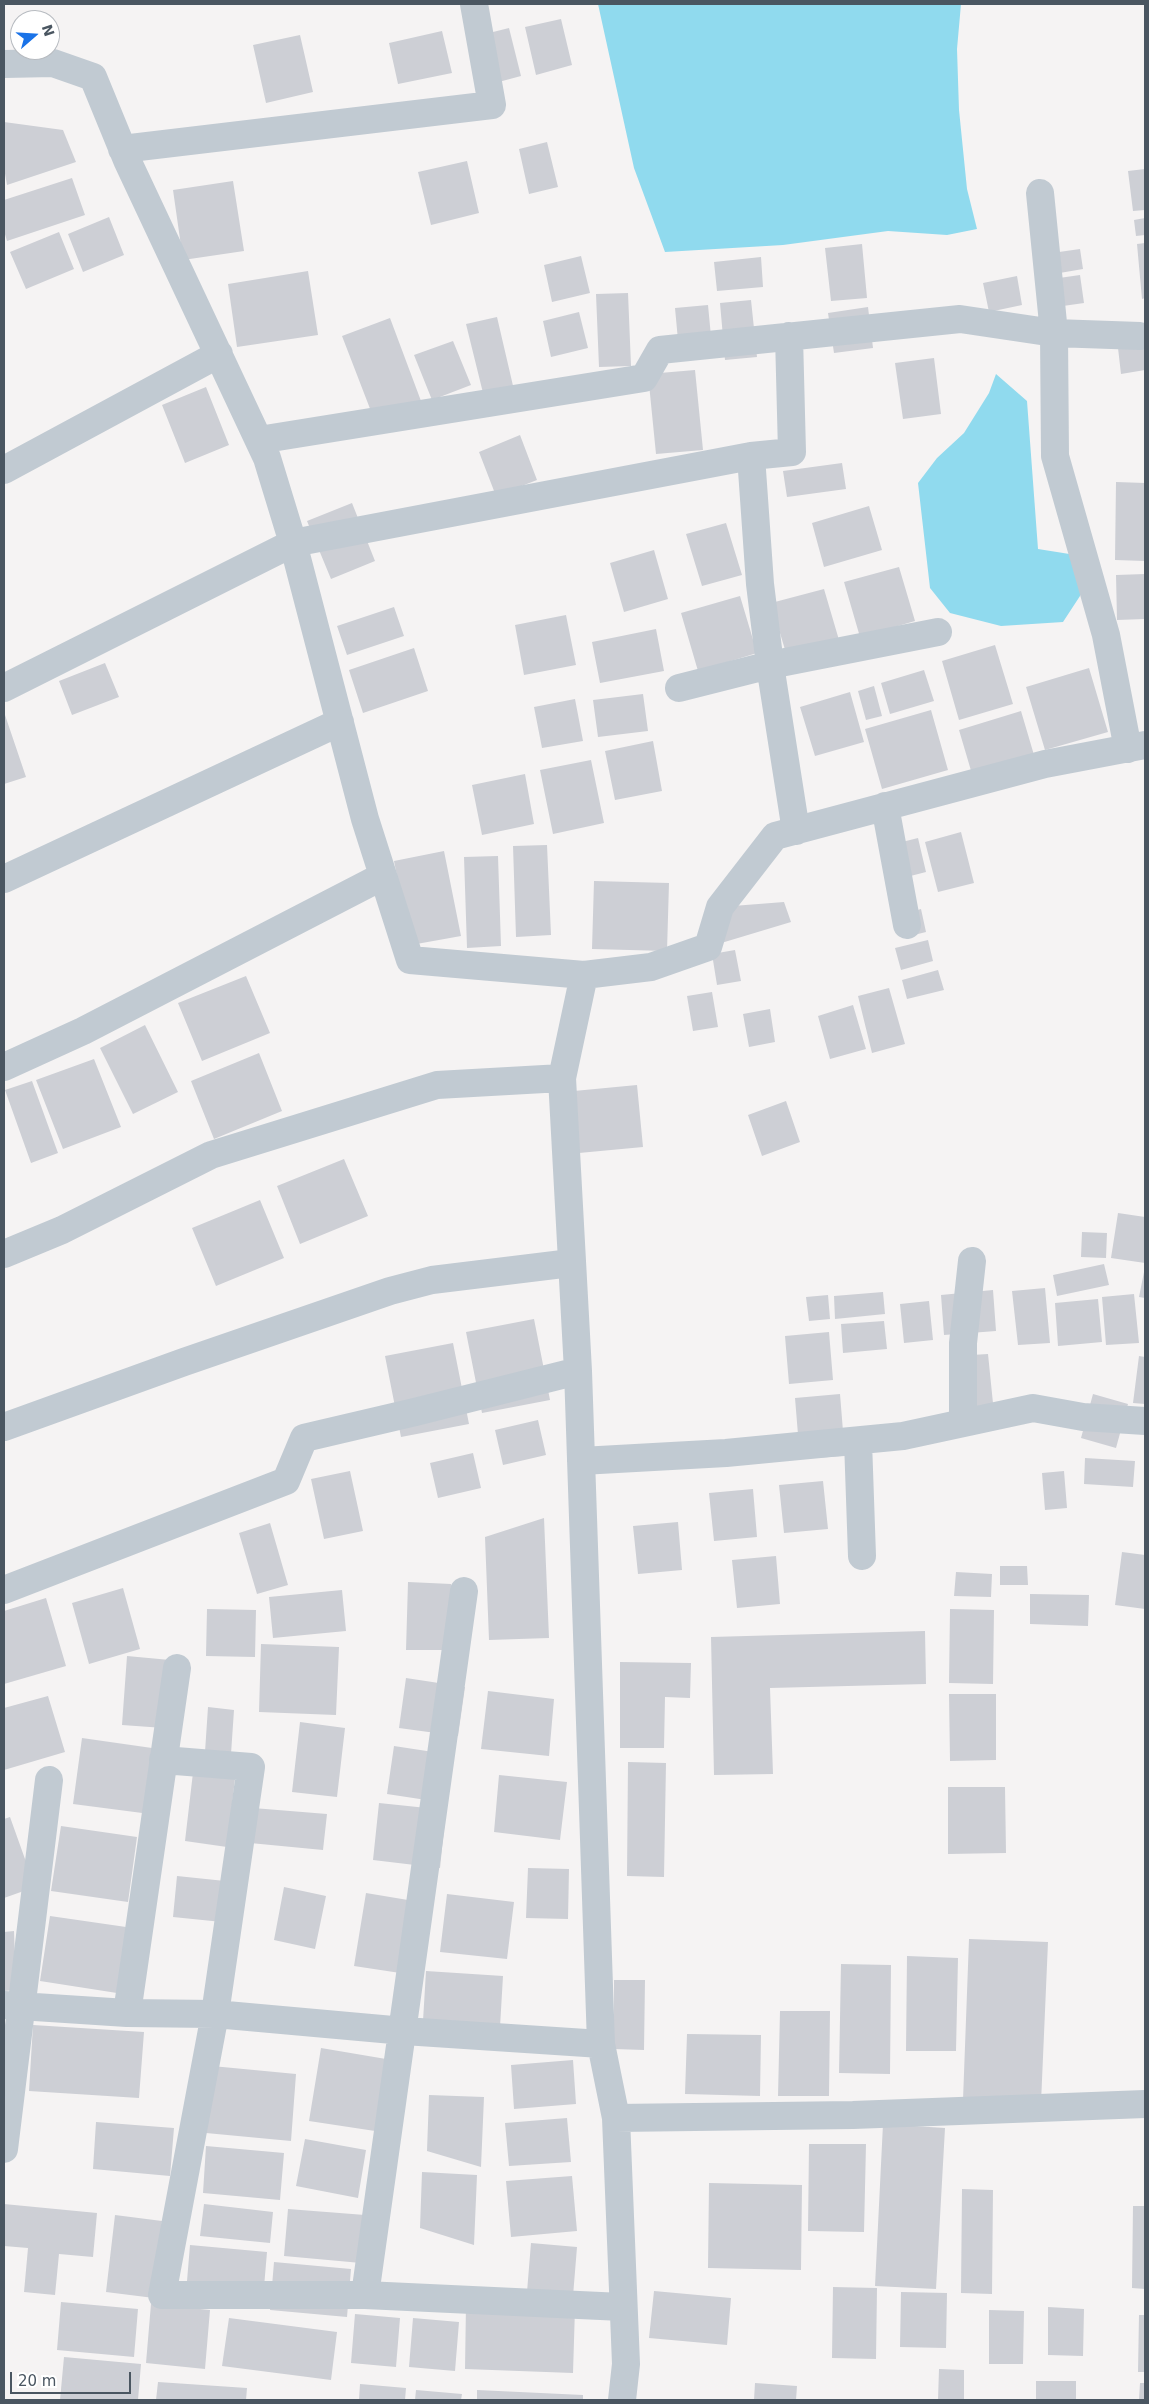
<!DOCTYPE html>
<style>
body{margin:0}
#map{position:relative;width:1149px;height:2404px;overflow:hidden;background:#f5f3f3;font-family:"DejaVu Sans",sans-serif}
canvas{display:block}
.frame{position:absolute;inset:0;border:5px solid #4a5661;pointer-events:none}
.north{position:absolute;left:10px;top:10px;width:50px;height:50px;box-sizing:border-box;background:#fff;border:1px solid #b7bbc0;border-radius:50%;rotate:71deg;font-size:14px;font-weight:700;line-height:20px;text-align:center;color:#4a5661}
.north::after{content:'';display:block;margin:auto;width:18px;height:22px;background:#1a73e8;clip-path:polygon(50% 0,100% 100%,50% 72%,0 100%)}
.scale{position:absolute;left:10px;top:2372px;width:121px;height:22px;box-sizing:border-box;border:2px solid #4a5661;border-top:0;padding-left:6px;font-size:15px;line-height:18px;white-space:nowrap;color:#4a5661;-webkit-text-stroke:4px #fff;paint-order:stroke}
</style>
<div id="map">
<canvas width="1149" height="2404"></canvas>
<div class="frame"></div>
<div class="north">N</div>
<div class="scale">20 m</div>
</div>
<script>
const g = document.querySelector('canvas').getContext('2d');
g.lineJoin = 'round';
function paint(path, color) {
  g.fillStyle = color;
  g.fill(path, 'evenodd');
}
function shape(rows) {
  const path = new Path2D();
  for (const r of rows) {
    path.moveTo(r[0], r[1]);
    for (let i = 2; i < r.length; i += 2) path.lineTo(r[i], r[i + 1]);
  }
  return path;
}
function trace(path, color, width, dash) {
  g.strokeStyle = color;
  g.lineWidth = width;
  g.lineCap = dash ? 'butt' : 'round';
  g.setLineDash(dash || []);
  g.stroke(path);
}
paint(shape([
 [598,4,961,4,957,49,959,110,967,189,977,229,947,235,888,231,783,245,665,252,634,168],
 [996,374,1027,401,1038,549,1082,556,1080,596,1063,622,1001,626,950,613,930,588,918,483,937,458,964,433,989,393]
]), '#90daee');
paint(shape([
 [561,19,572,65,536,75,525,27],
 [509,28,521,76,480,87,469,38],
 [442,31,452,73,398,84,389,43],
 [300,35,313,92,266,103,253,45],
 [4,122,63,130,76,162,7,185,4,168],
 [547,142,558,187,529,194,519,149],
 [467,161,479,213,431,225,418,172],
 [1145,169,1145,210,1133,211,1128,171],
 [72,178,85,215,7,241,4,231,4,200],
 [233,181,244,251,183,260,173,190],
 [109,217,124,255,83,272,68,234],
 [1145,218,1145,235,1136,236,1134,220],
 [59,232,74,269,26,289,10,252],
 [1145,243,1145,298,1142,299,1137,244],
 [862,244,867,298,831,301,825,248],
 [1080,249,1083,269,1048,275,1045,254],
 [581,256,590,293,552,302,544,265],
 [761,257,763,287,717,291,714,262],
 [308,271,318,335,237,347,228,284],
 [1080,275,1084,303,1049,308,1045,280],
 [1017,276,1022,305,989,312,983,283],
 [628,293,631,366,599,367,596,294],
 [751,300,757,357,725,360,720,303],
 [708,305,712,347,679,351,675,308],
 [868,307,873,348,834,353,828,313],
 [579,312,588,348,551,357,543,321],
 [497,317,514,390,484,397,466,324],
 [390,318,421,401,374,419,342,336],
 [453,341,471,385,432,400,414,355],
 [1145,343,1145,370,1121,374,1118,348],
 [934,358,941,414,903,419,895,363],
 [695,370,703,450,656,454,648,374],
 [206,387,229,445,185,463,162,405],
 [520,435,537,480,496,496,479,452],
 [842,463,846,489,787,497,783,471],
 [1116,482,1145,483,1145,561,1115,560],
 [352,503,375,561,331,579,307,521],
 [869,506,882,550,824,567,812,523],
 [726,523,742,575,702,586,686,534],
 [654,550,668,599,624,612,610,563],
 [899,567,915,621,860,637,844,582],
 [1145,574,1145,619,1117,620,1116,575],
 [824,589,844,657,792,673,771,603],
 [740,596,757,653,698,671,681,613],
 [394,607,404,636,347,655,337,626],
 [566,615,576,665,524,675,515,625],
 [656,629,664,671,600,683,592,642],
 [995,645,1013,704,959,720,942,661],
 [414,648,428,691,363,713,349,670],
 [105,663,119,697,72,715,59,681],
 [1089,668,1108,732,1045,750,1026,687],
 [924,670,934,701,890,714,881,683],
 [874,686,882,716,866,720,858,691],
 [850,692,864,742,815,756,800,707],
 [643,694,648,731,598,737,593,700],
 [575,699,583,741,542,748,534,707],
 [931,710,948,770,882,789,865,729],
 [1021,711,1034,755,972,774,959,730],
 [4,712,26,777,4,784],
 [653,741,662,791,615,800,605,751],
 [591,760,604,823,553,834,540,770],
 [525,774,534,824,482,835,472,785],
 [961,832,974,883,938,892,925,842],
 [918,838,926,872,891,881,882,847],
 [547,845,551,935,516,937,513,846],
 [444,851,461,936,411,945,394,861],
 [498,856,501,946,467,948,464,857],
 [594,881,669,883,667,951,592,949],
 [784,902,791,922,708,947,720,907],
 [921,909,926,932,902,938,896,916],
 [928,940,933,961,901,970,895,948],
 [735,950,741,981,717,985,712,954],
 [938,970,944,990,907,999,902,980],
 [246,976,270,1033,202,1061,178,1003],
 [889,988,905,1044,872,1053,858,996],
 [712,992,718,1027,693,1031,687,996],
 [853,1005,866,1049,830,1059,818,1016],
 [770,1009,775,1042,749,1047,743,1014],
 [145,1025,178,1092,133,1114,100,1048],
 [259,1053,282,1111,214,1139,191,1081],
 [94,1059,121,1127,63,1149,36,1080],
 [32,1081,58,1153,31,1163,5,1090],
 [637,1085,643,1147,579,1153,574,1091],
 [786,1101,800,1142,762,1156,748,1115],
 [344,1159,368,1216,300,1244,277,1186],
 [260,1200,284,1258,216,1286,192,1228],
 [1118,1213,1145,1217,1145,1263,1111,1258],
 [1082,1232,1107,1233,1106,1258,1081,1257],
 [1104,1264,1109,1285,1057,1296,1053,1275],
 [1144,1272,1145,1272,1145,1298,1139,1297],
 [1045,1288,1050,1343,1018,1345,1012,1291],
 [993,1290,996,1331,944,1335,941,1295],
 [883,1292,885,1314,835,1319,834,1296],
 [1134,1294,1139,1343,1106,1345,1102,1297],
 [828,1295,830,1319,809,1321,806,1297],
 [1098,1299,1102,1342,1058,1346,1055,1303],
 [929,1301,933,1340,904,1343,900,1304],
 [534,1319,550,1400,482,1413,466,1332],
 [884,1321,887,1349,843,1353,841,1324],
 [829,1332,833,1380,789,1384,785,1336],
 [453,1343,469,1424,401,1437,385,1356],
 [988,1354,995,1423,962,1427,955,1356],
 [1139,1356,1145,1357,1145,1404,1133,1403],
 [840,1394,845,1456,800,1459,795,1398],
 [1093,1394,1128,1404,1116,1448,1081,1438],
 [538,1420,546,1455,503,1465,495,1430],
 [473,1453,481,1488,438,1498,430,1463],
 [1085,1458,1135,1461,1133,1487,1084,1484],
 [350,1471,363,1531,324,1539,311,1479],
 [1064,1471,1067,1508,1045,1510,1042,1473],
 [823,1481,828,1529,784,1533,779,1485],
 [753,1489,757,1537,714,1541,709,1493],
 [544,1518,549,1638,489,1640,485,1537],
 [678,1522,682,1570,638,1574,633,1526],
 [270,1523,288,1585,257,1594,239,1533],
 [1122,1552,1145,1555,1145,1609,1115,1605],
 [776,1556,780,1604,737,1608,732,1560],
 [1000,1566,1027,1566,1028,1585,1000,1585],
 [956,1572,992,1574,991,1597,954,1596],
 [408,1582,451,1584,450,1650,406,1650],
 [123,1588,140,1649,89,1664,72,1603],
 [342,1590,346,1631,273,1638,269,1597],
 [1030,1594,1089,1595,1088,1626,1030,1624],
 [46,1598,66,1666,4,1684,4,1611],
 [207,1609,256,1610,255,1657,206,1656],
 [950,1609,994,1610,993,1684,949,1683],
 [925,1631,926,1684,770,1688,773,1774,714,1775,711,1637],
 [261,1644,339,1647,336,1715,259,1712],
 [127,1656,170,1660,164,1728,122,1725],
 [620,1662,691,1663,690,1698,665,1697,664,1748,620,1748],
 [406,1678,465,1687,458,1736,399,1728],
 [488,1691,554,1699,549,1756,481,1749],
 [949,1694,996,1694,996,1760,950,1761],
 [48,1696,65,1752,4,1770,4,1708],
 [208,1707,234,1710,231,1754,205,1752],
 [300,1722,345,1728,337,1797,292,1792],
 [82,1738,159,1749,150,1814,73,1804],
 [394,1746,453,1755,446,1803,387,1794],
 [628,1762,666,1763,664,1877,627,1876],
 [194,1764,236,1770,227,1847,185,1841],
 [499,1775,567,1782,560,1840,494,1832],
 [948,1787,1005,1787,1006,1853,948,1854],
 [379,1803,446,1810,440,1868,373,1860],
 [253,1808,327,1814,323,1850,250,1843],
 [10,1817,35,1887,4,1898,4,1819],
 [61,1826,137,1837,128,1902,51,1891],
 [528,1868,569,1869,568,1919,526,1918],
 [177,1876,225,1881,222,1922,173,1917],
 [284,1887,326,1896,315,1949,274,1940],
 [366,1893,432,1904,420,1976,354,1966],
 [447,1894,514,1902,507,1959,440,1952],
 [50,1916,126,1927,117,1993,40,1981],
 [14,1931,16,1990,4,1991,4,1932],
 [969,1939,1048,1942,1041,2103,963,2100],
 [907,1956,958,1958,956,2051,906,2051],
 [841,1964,891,1965,890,2074,839,2073],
 [426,1971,503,1976,500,2027,423,2021],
 [614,1980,645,1980,644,2050,614,2049],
 [780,2011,830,2011,829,2096,778,2096],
 [33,2025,144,2032,139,2098,29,2091],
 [687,2034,761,2035,760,2096,685,2094],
 [321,2048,386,2059,375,2131,309,2121],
 [573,2060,576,2104,514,2109,511,2065],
 [212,2066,296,2074,291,2141,206,2133],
 [429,2095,484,2097,481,2167,427,2151],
 [567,2118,571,2162,509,2166,505,2123],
 [96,2122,174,2128,170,2176,93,2169],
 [883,2124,945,2128,936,2289,875,2286],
 [305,2139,366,2150,358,2198,296,2186],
 [809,2144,866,2144,864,2232,808,2231],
 [206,2146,284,2153,280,2200,203,2193],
 [422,2172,477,2175,474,2245,420,2228],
 [572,2176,577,2231,511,2237,506,2181],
 [709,2183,802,2185,801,2270,708,2268],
 [962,2189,993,2190,992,2294,961,2293],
 [4,2204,97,2213,93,2257,59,2254,55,2295,24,2292,28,2248,4,2246],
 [204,2204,273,2212,270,2243,200,2236],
 [1133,2206,1145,2206,1145,2289,1132,2288],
 [288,2209,365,2215,361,2263,284,2256],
 [115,2215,162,2221,154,2298,106,2292],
 [531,2243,577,2247,573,2296,527,2292],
 [190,2245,267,2252,263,2299,186,2293],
 [274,2262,351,2269,347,2317,270,2310],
 [833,2287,877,2288,876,2359,832,2358],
 [654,2291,731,2298,727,2345,649,2338],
 [901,2292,947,2293,946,2348,900,2347],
 [61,2302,138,2309,134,2357,57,2350],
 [151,2304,210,2310,205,2369,146,2363],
 [466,2304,575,2308,573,2373,465,2369],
 [1048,2307,1084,2309,1083,2356,1048,2355],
 [989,2310,1024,2311,1023,2364,989,2364],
 [355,2314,400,2318,396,2367,351,2363],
 [1139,2315,1145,2315,1145,2372,1138,2372],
 [229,2318,337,2332,331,2380,222,2366],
 [413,2318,459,2322,455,2371,409,2367],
 [64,2357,141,2364,138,2400,60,2400],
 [939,2369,964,2370,964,2400,938,2400],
 [1036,2381,1076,2381,1076,2400,1036,2400],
 [158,2382,247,2388,246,2400,156,2400],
 [755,2383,797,2386,796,2400,754,2400],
 [1140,2383,1145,2383,1145,2400,1139,2400],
 [360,2384,406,2388,405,2400,359,2400],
 [416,2390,462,2394,461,2400,415,2400],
 [477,2390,583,2395,583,2400,477,2400]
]), '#cdcfd5');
trace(shape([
 [4,64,53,63,93,77,127,160,267,458,293,543,365,819,410,960,584,975,651,967,708,947,720,907,775,836,1045,764,1145,745],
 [122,149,492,105,474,4],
 [259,440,644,378,660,350,960,319,1054,333,1040,193],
 [751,456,792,452,789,336],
 [4,470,219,354],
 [4,688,293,543,751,456,760,584,770,665,796,831],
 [679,688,770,665,938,632],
 [1128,749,1106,635,1055,456,1054,333,1140,336],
 [885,806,907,925],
 [4,879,340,722],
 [584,975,562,1078,578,1371,601,2044,616,2118,626,2364,622,2400],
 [4,1067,83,1031,383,876],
 [4,1254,62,1230,211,1155,437,1085,562,1078],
 [963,1423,963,1343,972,1261],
 [4,1427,184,1362,390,1291,432,1280,571,1263],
 [858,1441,862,1556],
 [581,1461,726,1453,903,1436,1033,1408,1083,1417,1145,1421],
 [4,1590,286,1481,304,1438,415,1412,578,1371],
 [163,1760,251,1767,215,2014,162,2295,365,2295,622,2307],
 [4,2005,127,2013,215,2014,404,2031,601,2044],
 [127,2013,177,1668],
 [616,2118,853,2115,1145,2104],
 [4,2149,49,1780],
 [365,2295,464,1591]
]), '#c1cad2', 28);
</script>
